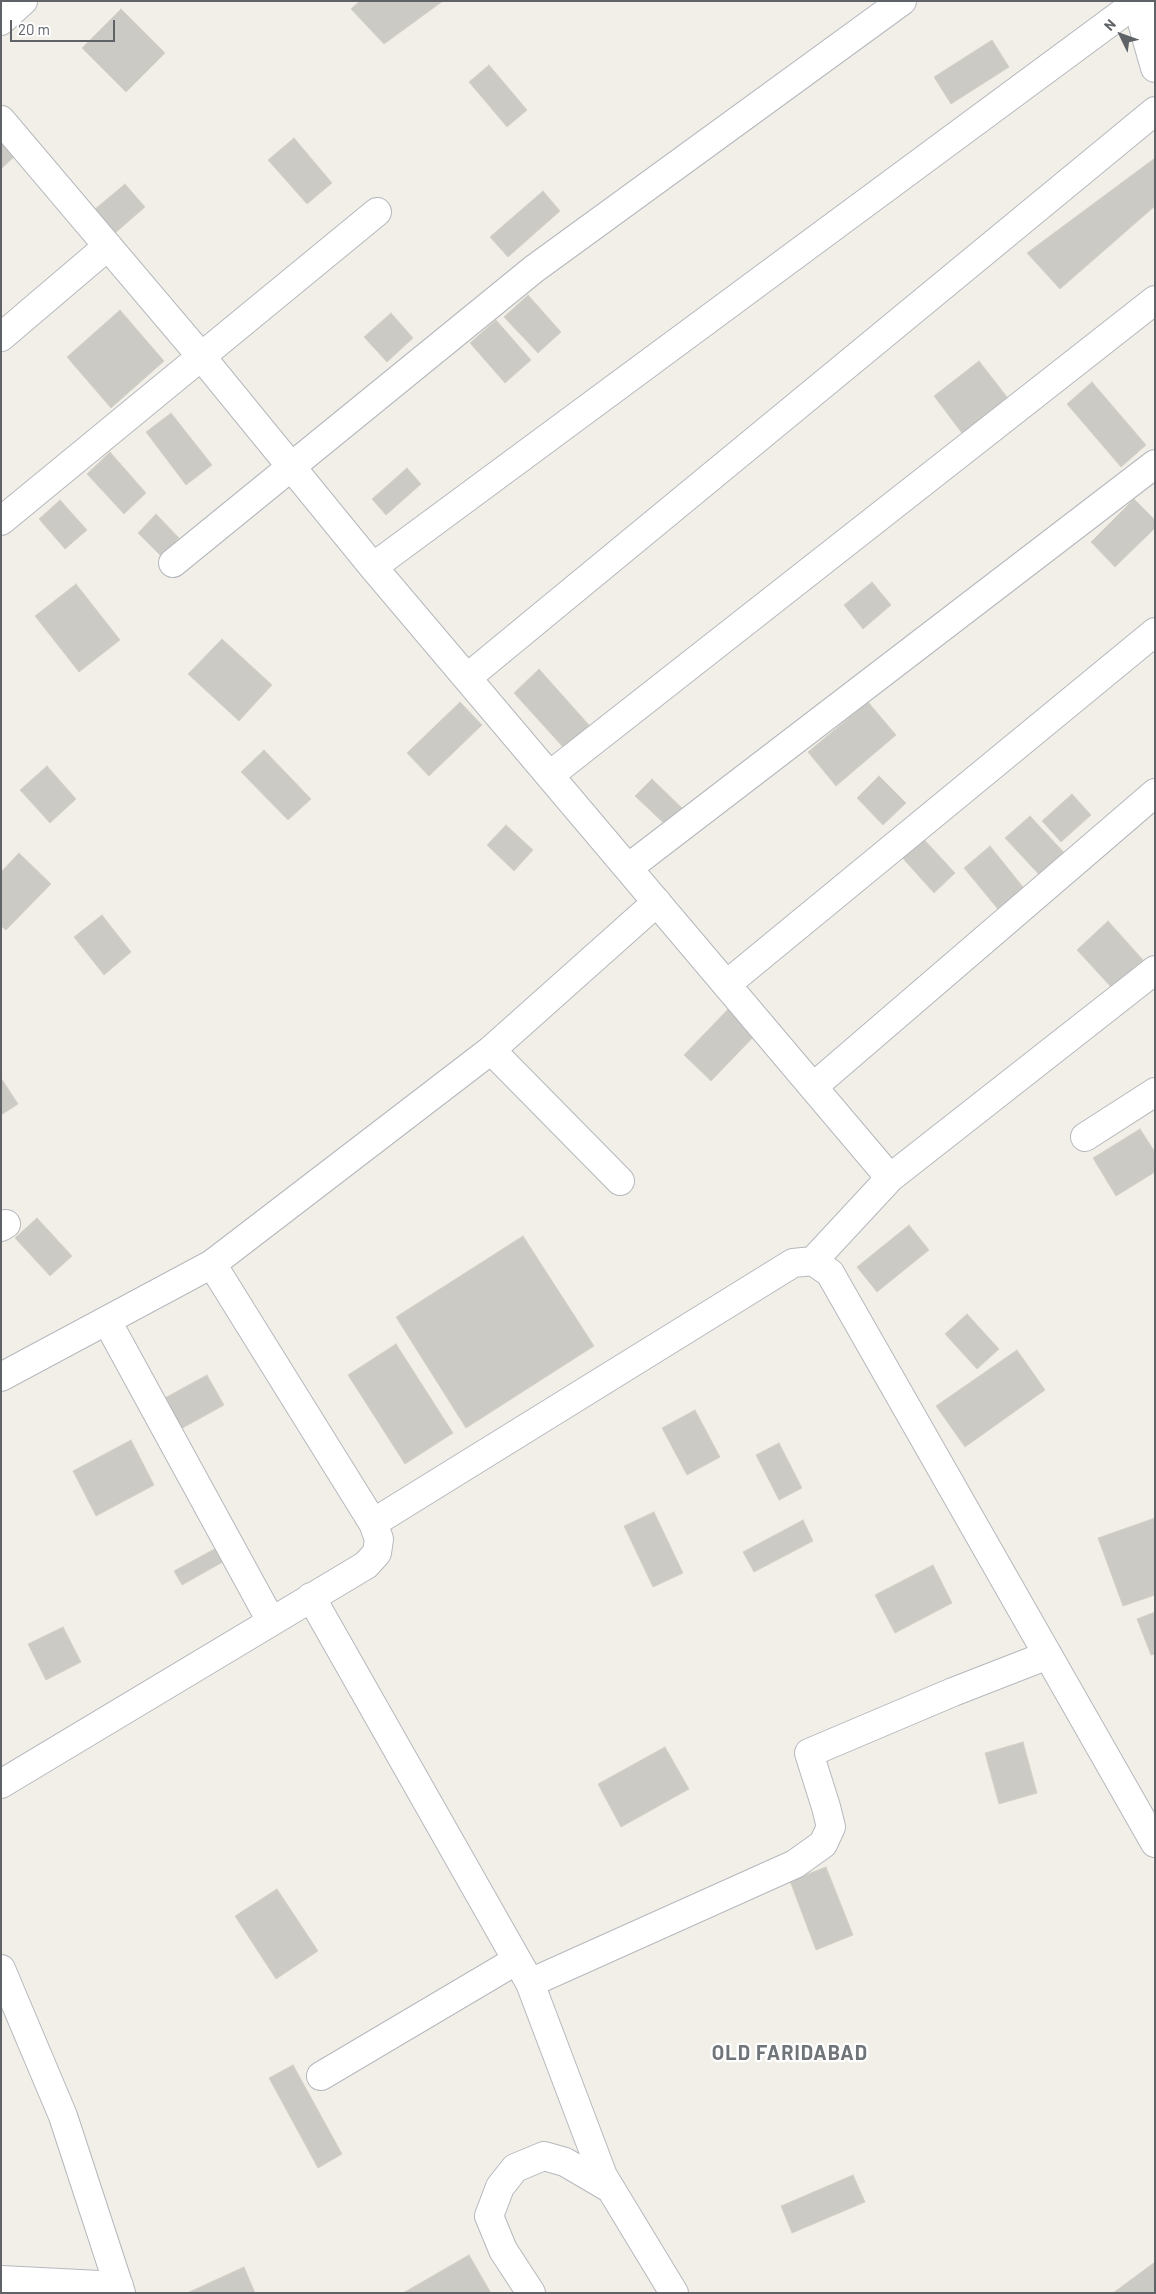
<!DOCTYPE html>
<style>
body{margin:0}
#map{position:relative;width:1156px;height:2294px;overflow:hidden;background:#f1efe8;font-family:Barlow,sans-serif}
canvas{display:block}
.frame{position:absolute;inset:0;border:2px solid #5f6368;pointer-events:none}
.north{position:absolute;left:1096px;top:10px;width:50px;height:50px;-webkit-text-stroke:4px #fff;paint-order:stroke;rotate:312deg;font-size:14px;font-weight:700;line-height:20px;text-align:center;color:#5f6368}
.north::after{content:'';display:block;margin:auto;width:18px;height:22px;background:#5f6368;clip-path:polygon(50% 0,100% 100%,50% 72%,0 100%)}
.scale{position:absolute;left:10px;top:20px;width:105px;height:22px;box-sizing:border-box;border:2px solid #5f6368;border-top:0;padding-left:6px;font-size:15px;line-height:18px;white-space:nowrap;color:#5f6368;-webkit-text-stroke:4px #fff;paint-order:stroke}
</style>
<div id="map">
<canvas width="1156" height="2294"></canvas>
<div class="frame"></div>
<div class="north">N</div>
<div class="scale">20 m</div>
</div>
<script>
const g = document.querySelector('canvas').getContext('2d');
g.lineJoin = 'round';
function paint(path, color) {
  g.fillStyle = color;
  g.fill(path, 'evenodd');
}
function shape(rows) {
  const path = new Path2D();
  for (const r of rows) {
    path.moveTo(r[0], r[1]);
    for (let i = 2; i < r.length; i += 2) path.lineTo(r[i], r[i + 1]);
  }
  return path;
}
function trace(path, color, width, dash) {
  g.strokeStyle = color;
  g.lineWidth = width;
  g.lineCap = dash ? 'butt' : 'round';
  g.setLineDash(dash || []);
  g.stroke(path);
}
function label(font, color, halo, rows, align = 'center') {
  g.font = font + ' Barlow,sans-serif';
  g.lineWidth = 4.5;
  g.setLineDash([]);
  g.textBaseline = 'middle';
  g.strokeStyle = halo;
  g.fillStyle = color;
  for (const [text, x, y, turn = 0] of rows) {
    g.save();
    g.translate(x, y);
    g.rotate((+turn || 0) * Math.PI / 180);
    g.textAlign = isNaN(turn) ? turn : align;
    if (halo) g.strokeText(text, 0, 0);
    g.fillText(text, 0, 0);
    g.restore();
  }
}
const building = shape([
 [360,1,443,1,384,44,351,9,360,1],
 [121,9,165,53,126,92,82,48,121,9],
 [992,40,1009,67,951,104,934,77,992,40],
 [489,65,527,110,507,127,469,82,489,65],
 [1,137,17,154,1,169,1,137],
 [294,138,332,183,307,204,268,160,294,138],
 [1155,158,1155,206,1060,289,1027,253,1155,158],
 [125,184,145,207,114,234,94,210,125,184],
 [543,191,560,211,508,257,490,237,543,191],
 [528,295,561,332,538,353,504,317,528,295],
 [120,310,164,361,111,408,67,357,120,310],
 [391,313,413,338,387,362,364,337,391,313],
 [496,320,531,360,505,383,470,343,496,320],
 [979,361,1014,406,968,441,934,396,979,361],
 [1092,382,1146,445,1121,467,1067,404,1092,382],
 [171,413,212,465,186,485,146,432,171,413],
 [110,452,146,493,124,514,87,474,110,452],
 [407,468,421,484,386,515,372,499,407,468],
 [1134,499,1155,520,1155,528,1115,567,1091,542,1134,499],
 [60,500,87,530,65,549,39,519,60,500],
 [156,514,179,538,161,556,138,533,156,514],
 [872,582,891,605,863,629,844,605,872,582],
 [76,584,120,640,79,672,35,616,76,584],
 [222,639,272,685,239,721,188,674,222,639],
 [539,669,597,734,572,757,514,693,539,669],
 [460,702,482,725,429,776,407,753,460,702],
 [868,702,896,735,836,786,808,752,868,702],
 [264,750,311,799,288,820,241,772,264,750],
 [47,766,76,799,50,823,20,790,47,766],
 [879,776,906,803,883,825,857,798,879,776],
 [652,779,686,812,670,829,635,796,652,779],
 [1072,794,1091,815,1061,842,1042,821,1072,794],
 [1030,816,1070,859,1046,882,1005,838,1030,816],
 [506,825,533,850,514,871,487,845,506,825],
 [920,835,955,873,934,893,899,854,920,835],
 [990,846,1027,892,1002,914,964,868,990,846],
 [19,853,51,884,6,930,1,926,1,872,19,853],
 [102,915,131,952,104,975,74,937,102,915],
 [1108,921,1143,960,1112,988,1077,950,1108,921],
 [734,1003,761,1029,711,1081,684,1055,734,1003],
 [1,1078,18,1104,1,1115,1,1078],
 [1140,1129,1155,1152,1155,1172,1116,1196,1093,1158,1140,1129],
 [37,1218,72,1256,50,1276,15,1238,37,1218],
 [909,1225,929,1250,877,1292,857,1267,909,1225],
 [523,1236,594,1346,466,1428,396,1317,523,1236],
 [967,1314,999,1349,977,1369,945,1334,967,1314],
 [396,1344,453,1433,405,1464,348,1375,396,1344],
 [1017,1350,1045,1390,965,1447,936,1406,1017,1350],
 [207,1375,224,1405,179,1430,163,1399,207,1375],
 [695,1410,720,1457,687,1475,662,1428,695,1410],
 [131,1440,154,1485,96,1516,73,1471,131,1440],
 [779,1443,802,1488,779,1500,756,1455,779,1443],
 [654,1512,683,1573,653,1587,624,1526,654,1512],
 [1155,1518,1155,1595,1123,1606,1098,1538,1155,1518],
 [803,1520,813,1541,754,1572,743,1552,803,1520],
 [220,1546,228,1559,182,1585,174,1571,220,1546],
 [933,1565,952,1603,895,1633,875,1595,933,1565],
 [1155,1612,1155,1654,1151,1655,1137,1619,1155,1612],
 [63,1627,81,1662,46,1680,28,1644,63,1627],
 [1023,1742,1037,1793,999,1804,985,1753,1023,1742],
 [665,1747,689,1789,621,1827,598,1784,665,1747],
 [826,1867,853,1935,816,1950,790,1881,826,1867],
 [277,1889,318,1951,276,1979,235,1916,277,1889],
 [293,2065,342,2154,318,2168,269,2078,293,2065],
 [853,2175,865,2202,792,2233,781,2206,853,2175],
 [469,2255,491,2293,403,2293,469,2255],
 [1155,2262,1155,2293,1113,2293,1155,2262],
 [244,2267,255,2293,187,2293,244,2267]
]);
paint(building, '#cccac5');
trace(building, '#d6d1c6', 1);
const minor = shape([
 [1136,1,1155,68],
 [1,21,23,1],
 [1,120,200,355,373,567,890,1178],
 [1,337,108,246],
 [1,521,377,212],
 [173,563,534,269,902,1],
 [373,567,1136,3,1155,14],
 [468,677,1155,111],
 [550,775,1155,300],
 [628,868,1155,464],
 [727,984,1155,632],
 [491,1050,620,1181],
 [813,1087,1155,793],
 [1085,1137,1155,1092],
 [1,1227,6,1224],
 [813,1261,830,1273,1155,1843],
 [107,1321,271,1621],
 [1,1377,212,1264,491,1050,657,902],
 [373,1523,793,1263,813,1261,890,1178,1155,970],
 [311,1597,530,1983,603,2176,674,2293],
 [1,1784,366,1565,377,1553,379,1539,373,1523,212,1264],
 [1,1969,63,2116,121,2293],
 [530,1983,795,1864,823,1844,831,1827,826,1807,809,1753,953,1692,1048,1655],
 [321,2076,517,1960],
 [1,2280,119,2286],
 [531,2293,503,2250,489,2216,500,2187,515,2168,544,2156,565,2162,611,2189]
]);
trace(minor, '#b5b8bc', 30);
trace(minor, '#fff', 28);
g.letterSpacing = '1px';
label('bold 20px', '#70757a', '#fff', [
 ["OLD FARIDABAD",790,2053]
]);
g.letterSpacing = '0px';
</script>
